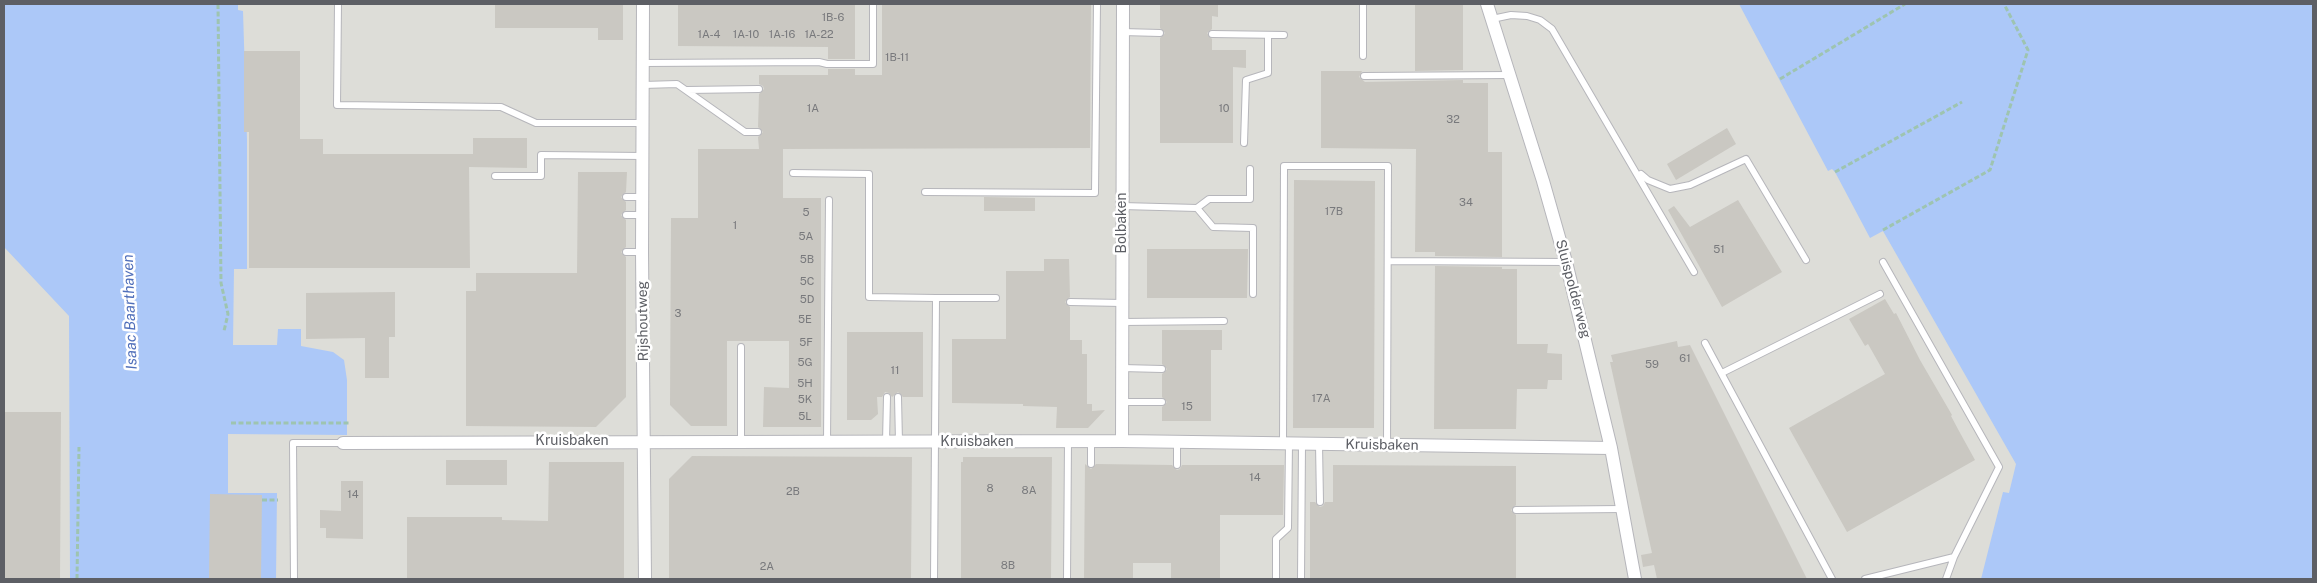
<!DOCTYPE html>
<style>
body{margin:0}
#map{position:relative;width:2317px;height:583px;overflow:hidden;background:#eeeee6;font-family:"Public Sans",sans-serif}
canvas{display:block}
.frame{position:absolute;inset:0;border:5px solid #5d5f65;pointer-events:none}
</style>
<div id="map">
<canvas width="2317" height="583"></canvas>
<div class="frame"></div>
</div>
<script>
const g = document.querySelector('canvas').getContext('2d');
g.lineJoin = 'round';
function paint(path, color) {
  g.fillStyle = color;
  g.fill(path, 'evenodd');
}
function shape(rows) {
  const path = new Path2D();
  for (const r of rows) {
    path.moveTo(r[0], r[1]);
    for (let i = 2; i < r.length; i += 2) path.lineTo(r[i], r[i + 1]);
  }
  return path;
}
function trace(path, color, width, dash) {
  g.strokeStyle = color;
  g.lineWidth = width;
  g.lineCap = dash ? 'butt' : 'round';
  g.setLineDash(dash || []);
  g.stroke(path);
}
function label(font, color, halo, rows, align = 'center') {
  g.font = font + ' "Public Sans",sans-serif';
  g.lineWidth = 5;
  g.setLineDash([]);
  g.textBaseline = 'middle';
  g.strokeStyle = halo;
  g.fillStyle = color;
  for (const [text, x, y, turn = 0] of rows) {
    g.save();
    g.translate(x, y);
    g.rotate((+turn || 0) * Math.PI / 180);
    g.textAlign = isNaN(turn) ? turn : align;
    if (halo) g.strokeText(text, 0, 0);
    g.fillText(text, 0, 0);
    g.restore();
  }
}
paint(shape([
 [4,4,2190,4,2111,579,4,579]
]), '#ddddd8');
paint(shape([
 [4,4,238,4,238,10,243,11,247,140,247,269,234,269,233,345,277,345,278,329,301,329,301,346,333,352,344,360,347,380,347,435,228,434,228,493,277,493,276,579,70,579,69,316,4,247],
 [1739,4,2313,4,2313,579,1981,579,2003,492,2009,493,2016,464,1883,231,1870,238,1835,172,1832,169,1828,171]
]), '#acc8f8');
paint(shape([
 [495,4,623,4,623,40,598,40,598,28,495,28],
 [678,4,855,4,855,59,828,59,828,47,678,46],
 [882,4,1091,4,1090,148,783,149,783,198,821,198,821,427,763,427,764,387,789,388,789,341,727,341,727,426,691,426,670,405,671,218,698,218,698,149,759,149,758,137,763,132,758,127,759,94,764,89,763,86,759,84,759,75,828,75,828,69,855,69,855,75,882,75],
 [1160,4,1218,4,1218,17,1212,16,1212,29,1207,33,1212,39,1212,50,1246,50,1246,68,1233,67,1233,143,1160,143,1160,38,1165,33,1160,28],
 [1415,4,1463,4,1463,70,1415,71],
 [244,51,300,51,300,139,323,139,323,154,473,154,473,138,527,138,527,168,469,167,470,268,249,268,249,132,244,132],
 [1321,71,1362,71,1359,77,1365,82,1463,80,1463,83,1488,83,1488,152,1502,152,1502,257,1435,256,1435,252,1415,252,1416,149,1321,148],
 [1727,128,1736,144,1676,180,1667,164],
 [578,172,627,172,626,192,621,197,626,202,626,210,621,215,626,220,626,247,621,252,626,257,626,397,596,427,466,426,466,291,476,291,476,273,577,273],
 [1294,180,1375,181,1374,428,1293,428],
 [984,197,1035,198,1035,211,984,211],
 [1738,200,1782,272,1722,307,1668,210,1674,206,1690,227],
 [1147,249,1248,249,1247,298,1147,298],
 [1044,259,1069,259,1070,297,1065,302,1070,307,1070,340,1082,340,1082,354,1087,354,1087,404,1092,404,1092,411,1105,410,1088,428,1056,428,1057,407,1023,406,1023,404,952,403,952,339,1006,339,1006,271,1044,271],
 [1435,266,1502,267,1502,269,1517,269,1517,344,1548,344,1547,353,1562,354,1562,380,1548,380,1547,389,1517,389,1516,429,1434,429],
 [395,292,395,337,389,337,389,378,365,378,365,338,306,339,306,293],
 [1885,299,1894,314,1896,313,1920,360,1952,415,1951,416,1959,431,1975,460,1847,532,1789,428,1885,374,1868,344,1865,346,1849,319],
 [1162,330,1222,330,1222,350,1211,350,1211,421,1162,421,1162,407,1167,402,1162,397,1162,374,1167,369,1162,364],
 [847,332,923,332,923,397,903,397,898,392,892,397,889,393,885,392,882,397,877,397,878,414,871,420,847,420],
 [1677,341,1678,347,1690,345,1807,579,1657,579,1654,565,1643,567,1641,555,1652,553,1610,362,1613,362,1611,355],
 [4,412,61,412,60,579,4,579],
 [692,456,912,457,911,579,669,579,669,479],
 [963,457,1052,457,1051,579,961,579,961,462,963,462],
 [446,460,507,460,507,485,446,485],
 [549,462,624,462,624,579,407,579,407,517,502,517,502,520,548,521],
 [1085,464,1091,469,1096,464,1172,465,1177,470,1180,469,1182,465,1284,465,1283,515,1220,515,1220,579,1171,579,1171,563,1133,563,1133,579,1084,579],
 [1333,465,1516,466,1516,505,1511,510,1516,515,1516,579,1310,579,1310,502,1315,502,1320,507,1323,506,1325,502,1333,502],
 [341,481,363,481,363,539,326,538,326,528,320,528,320,510,341,511],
 [210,494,262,495,261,579,209,579]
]), '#cac8c2');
const lane = shape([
 [338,4,337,105,501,107,536,123,642,123],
 [1492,19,1511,15,1527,16,1540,20,1552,29,1694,272],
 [1122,32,1160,33],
 [1212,34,1284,35],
 [1363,56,1363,4],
 [643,63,819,62,827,64,873,64,873,4],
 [1364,76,1509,75],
 [643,85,677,84,745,132,758,132],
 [687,90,759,89],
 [1244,143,1246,80,1268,73,1268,35],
 [793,173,869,174,869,297,936,298,934,579],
 [1641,174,1648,180,1670,189,1690,185,1746,159,1806,260],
 [495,176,541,176,541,155,643,156],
 [925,192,1095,193,1097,4],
 [626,197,642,197],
 [1122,206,1197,208,1209,199,1250,199,1250,169],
 [1197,208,1213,227,1253,228,1253,294],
 [626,215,642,215],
 [626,252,642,252],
 [1388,261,1566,262],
 [1883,262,1999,467,1954,557],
 [936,298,996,298],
 [1070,302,1122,303],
 [1122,322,1224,321],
 [1705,343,1832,579],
 [741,347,741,442],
 [1122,368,1162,369],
 [1722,373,1880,294],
 [898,397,899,442],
 [1122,402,1162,402],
 [827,442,829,200],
 [886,442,887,397],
 [1283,444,1284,166,1388,166,1387,445],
 [1319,444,1320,502],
 [1091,464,1091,442],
 [1177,465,1177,442],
 [1516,510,1622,509],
 [294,579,293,443,343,443],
 [1067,579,1068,442],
 [1276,579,1276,539,1288,528,1289,443],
 [1301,579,1302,444],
 [1865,579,1954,557,1946,579]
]);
const street = shape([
 [643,4,642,252,645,579],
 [1487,4,1543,181,1566,262,1611,448,1635,579],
 [1122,441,1123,4],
 [343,443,1122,441,1611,448]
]);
trace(lane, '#b6b6bb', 8);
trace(street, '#b6b6bb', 14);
trace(shape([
 [218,4,221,283,228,314,224,331],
 [1780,79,1905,4],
 [1835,172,1962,102],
 [1883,230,1990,170,2028,50,2004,4],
 [231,423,350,423],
 [262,500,278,500],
 [77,579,79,447]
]), '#9ec4b0', 3, [5, 2.5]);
trace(lane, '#fff', 6);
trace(street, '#fff', 12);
label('11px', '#78797c', null, [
 ["1B-6",833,18],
 ["1A-4",709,35],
 ["1A-10",746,35],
 ["1A-16",782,35],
 ["1A-22",819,35],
 ["1B-11",897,58],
 ["1A",813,109],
 ["10",1224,109],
 ["32",1453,120],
 ["34",1466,203],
 ["17B",1334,212],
 ["5",806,213],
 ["1",735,226],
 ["5A",806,237],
 ["51",1719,250],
 ["5B",807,260],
 ["5C",807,282],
 ["5D",807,300],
 ["3",678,314],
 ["5E",805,320],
 ["5F",806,343],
 ["61",1685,359],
 ["5G",805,363],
 ["59",1652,365],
 ["11",895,371],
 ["5H",805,384],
 ["17A",1321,399],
 ["5K",805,400],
 ["15",1187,407],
 ["5L",805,417],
 ["14",1255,478],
 ["8",990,489],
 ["8A",1029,491],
 ["2B",793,492],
 ["14",353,495],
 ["8B",1008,566],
 ["2A",767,567]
]);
label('14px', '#5d5f65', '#fff', [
 ["Bolbaken",1122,223,-90],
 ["Sluispolderweg",1573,289,75],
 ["Rijshoutweg",643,321,-91],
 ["Kruisbaken",572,441],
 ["Kruisbaken",977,442],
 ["Kruisbaken",1382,445,1]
]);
label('italic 15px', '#506fba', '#fff', [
 ["Isaac Baarthaven",130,312,-92]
]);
</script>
